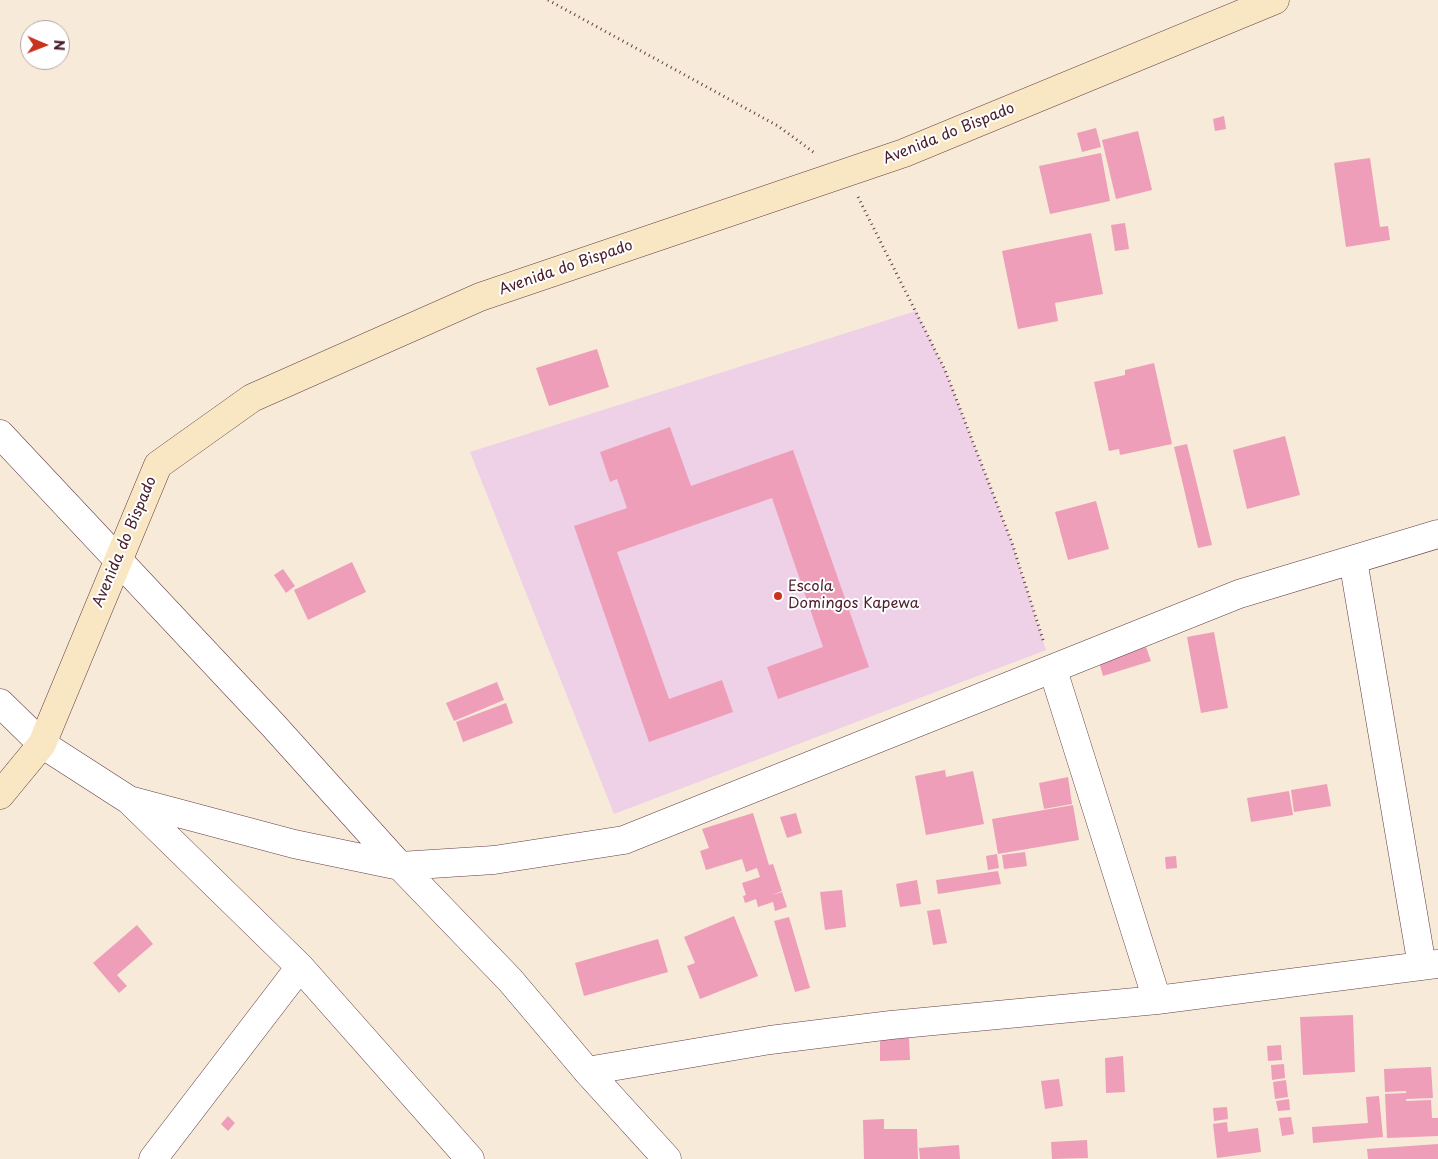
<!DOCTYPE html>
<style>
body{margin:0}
#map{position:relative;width:1438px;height:1159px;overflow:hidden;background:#f7ead8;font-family:"Playpen Sans",sans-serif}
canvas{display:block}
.north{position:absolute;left:20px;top:20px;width:50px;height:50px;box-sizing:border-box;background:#fff;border:1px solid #b7a5aa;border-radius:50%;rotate:91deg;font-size:14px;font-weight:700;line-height:20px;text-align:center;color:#4a1f2b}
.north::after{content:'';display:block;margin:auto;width:18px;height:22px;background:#c8321e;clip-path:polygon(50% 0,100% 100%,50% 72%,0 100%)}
</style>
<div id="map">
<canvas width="1438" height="1159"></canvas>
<div class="north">N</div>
</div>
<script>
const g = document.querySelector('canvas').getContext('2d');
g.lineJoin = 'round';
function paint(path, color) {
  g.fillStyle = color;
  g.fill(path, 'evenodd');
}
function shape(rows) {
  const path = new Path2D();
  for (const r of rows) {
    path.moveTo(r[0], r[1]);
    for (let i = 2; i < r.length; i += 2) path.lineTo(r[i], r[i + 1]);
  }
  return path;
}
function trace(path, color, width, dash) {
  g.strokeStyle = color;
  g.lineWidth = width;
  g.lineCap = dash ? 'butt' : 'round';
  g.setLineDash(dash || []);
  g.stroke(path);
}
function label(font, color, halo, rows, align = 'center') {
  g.font = font + ' "Playpen Sans",sans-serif';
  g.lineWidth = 4;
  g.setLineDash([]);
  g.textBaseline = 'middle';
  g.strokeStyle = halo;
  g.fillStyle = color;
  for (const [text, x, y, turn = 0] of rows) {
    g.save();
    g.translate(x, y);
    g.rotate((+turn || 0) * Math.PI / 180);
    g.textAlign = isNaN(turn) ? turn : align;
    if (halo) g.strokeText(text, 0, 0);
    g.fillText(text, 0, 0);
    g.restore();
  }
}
paint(shape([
 [916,311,945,370,1012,543,1046,650,614,814,470,452]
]), '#eed0e7');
paint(shape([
 [1224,116,1226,129,1215,131,1213,119],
 [1096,128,1101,147,1082,152,1077,133],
 [1138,131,1152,190,1116,199,1102,140],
 [1101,153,1110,201,1050,214,1039,166],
 [1370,158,1380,227,1388,226,1390,240,1346,247,1334,163],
 [1125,223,1129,249,1115,251,1111,225],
 [1091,233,1103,294,1055,303,1058,321,1018,329,1002,251],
 [597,349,609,387,549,406,536,368],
 [1154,363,1172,444,1120,455,1119,449,1109,451,1094,382,1125,375,1125,370],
 [670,427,691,486,793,450,869,667,778,699,767,667,823,647,772,498,617,552,669,699,722,680,733,712,649,742,574,526,627,508,617,479,610,482,600,452],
 [1285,436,1300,495,1247,509,1233,450],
 [1187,444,1212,545,1198,548,1174,447],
 [1096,501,1109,549,1068,560,1055,512],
 [352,562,366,592,308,620,294,590],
 [283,569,295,586,286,593,274,575],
 [1214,632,1228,708,1201,713,1187,637],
 [1146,647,1151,661,1103,676,1099,662],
 [497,682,504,700,454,721,446,703],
 [506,703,513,723,463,742,456,722],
 [945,770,946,777,973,771,984,824,926,835,915,776],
 [1068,777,1072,804,1044,809,1039,783],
 [1327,784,1331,806,1294,812,1291,790],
 [1289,791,1293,815,1251,822,1247,798],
 [1073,805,1079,840,998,854,992,819],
 [753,813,769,865,773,864,782,891,772,895,782,892,787,907,775,911,773,902,758,907,756,899,745,903,743,896,746,895,742,883,760,877,757,868,746,872,742,859,706,870,700,851,709,848,702,829],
 [796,813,802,833,787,838,780,817],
 [1025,852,1027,866,1004,869,1002,855],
 [997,854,999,868,988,870,986,856],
 [1176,856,1177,868,1166,869,1165,857],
 [998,871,1001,884,938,894,936,880],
 [917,880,921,904,900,907,896,884],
 [842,890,846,927,825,930,820,892],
 [940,909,947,943,933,945,927,911],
 [734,916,758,976,700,999,687,966,695,963,684,937],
 [789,917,810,988,795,992,774,921],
 [137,925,153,944,117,975,127,986,119,993,93,963],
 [658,939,668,972,584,996,575,963],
 [1353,1015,1355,1072,1303,1075,1300,1017],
 [909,1038,910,1060,880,1061,880,1039],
 [1281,1045,1282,1060,1268,1061,1267,1046],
 [1123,1056,1125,1092,1106,1093,1105,1058],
 [1284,1064,1285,1078,1272,1080,1271,1065],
 [1431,1067,1433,1098,1406,1099,1406,1101,1431,1100,1432,1118,1438,1118,1438,1136,1387,1138,1385,1094,1406,1093,1406,1091,1385,1092,1384,1069],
 [1059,1079,1063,1106,1045,1109,1041,1081],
 [1286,1080,1288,1097,1275,1099,1273,1082],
 [1379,1096,1383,1137,1313,1143,1312,1127,1368,1123,1366,1097],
 [1289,1099,1290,1110,1278,1111,1276,1101],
 [1227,1107,1228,1119,1214,1121,1213,1108],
 [228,1116,235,1123,228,1131,221,1124],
 [1291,1117,1294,1134,1282,1136,1279,1118],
 [884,1119,884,1129,917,1129,918,1159,864,1159,863,1120],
 [1227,1122,1228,1132,1258,1128,1261,1152,1217,1158,1213,1124],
 [1087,1140,1088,1158,1052,1159,1051,1142],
 [1438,1144,1438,1159,1368,1159,1367,1149],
 [959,1145,960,1159,920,1159,919,1148]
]), '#ee9eb9');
const street = shape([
 [0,434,273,725,400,866,510,980,587,1071,667,1159],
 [1353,560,1422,966],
 [1053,670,1157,1000],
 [0,703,42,744,129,800,300,967,470,1159],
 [129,800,294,844,400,866,494,860,624,840,1239,594,1438,534],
 [587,1071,770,1040,891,1025,1157,1000,1438,964],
 [153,1159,300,967]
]);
const secondary = shape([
 [0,795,42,744,158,465,252,398,480,297,904,153,1275,0]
]);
trace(street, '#643d45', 29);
trace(secondary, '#643d45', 29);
trace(shape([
 [548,0,778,126,816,154],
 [858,197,945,370,1012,543,1044,643]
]), '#643d45', 3, [1, 4]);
trace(street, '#fff', 28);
trace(secondary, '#f9e7c3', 28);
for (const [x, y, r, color] of [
 [778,596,5,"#c8321e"]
]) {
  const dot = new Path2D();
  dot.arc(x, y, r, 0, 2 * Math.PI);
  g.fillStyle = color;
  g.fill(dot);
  trace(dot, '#fff', 2);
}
label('15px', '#4a1f2b', '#fff', [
 ["Avenida do Bispado",949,134,-22],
 ["Avenida do Bispado",566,268,-19],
 ["Avenida do Bispado",125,542,-67]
]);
label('15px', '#4a1f2b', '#fff', [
 ["Escola",788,587],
 ["Domingos Kapewa",788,604]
], 'left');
</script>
